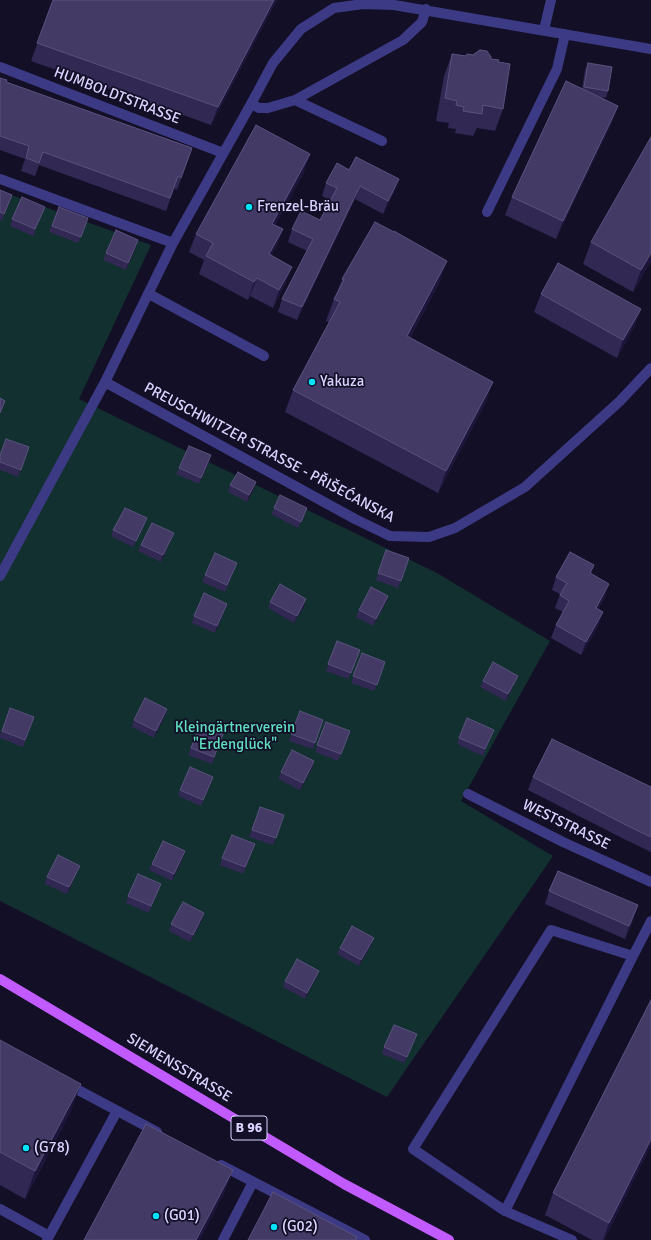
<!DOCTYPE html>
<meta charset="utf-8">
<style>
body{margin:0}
canvas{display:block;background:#130f26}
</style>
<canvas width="651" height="1240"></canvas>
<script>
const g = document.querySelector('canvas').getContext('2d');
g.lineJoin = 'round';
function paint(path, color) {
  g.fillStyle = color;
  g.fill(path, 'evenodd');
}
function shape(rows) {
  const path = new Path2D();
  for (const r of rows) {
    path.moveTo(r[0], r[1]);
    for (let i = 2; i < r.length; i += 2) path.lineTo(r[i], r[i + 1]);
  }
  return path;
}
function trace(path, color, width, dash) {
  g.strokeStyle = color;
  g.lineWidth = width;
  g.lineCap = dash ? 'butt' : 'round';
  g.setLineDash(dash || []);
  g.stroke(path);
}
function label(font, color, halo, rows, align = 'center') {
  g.font = font + ' Signika,sans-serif';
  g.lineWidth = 3.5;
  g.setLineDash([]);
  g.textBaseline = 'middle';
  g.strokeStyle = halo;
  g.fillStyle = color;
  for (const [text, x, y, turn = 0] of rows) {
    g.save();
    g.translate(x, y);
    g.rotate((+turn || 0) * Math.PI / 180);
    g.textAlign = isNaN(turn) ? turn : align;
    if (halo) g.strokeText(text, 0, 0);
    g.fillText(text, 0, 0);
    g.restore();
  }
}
paint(shape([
 [0,191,151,245,79,399,437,573,550,641,461,801,553,856,387,1097,0,901]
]), '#12302f');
trace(shape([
 [544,30,551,0],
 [0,67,223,153],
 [295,100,382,141],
 [251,104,259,108,268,108,295,100,403,40,422,22,426,9],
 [0,179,173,243],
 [487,212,557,69,565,34],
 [149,294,264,356],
 [105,382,355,519,390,536,429,537,455,528,525,487,620,401,651,368],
 [0,576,105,382,173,243,251,104,273,63,301,29,334,8,363,4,394,5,651,49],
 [468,794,563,842,651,882],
 [633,956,551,930,413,1149,505,1211,633,956,651,921],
 [67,1084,157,1132],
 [221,1165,365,1240],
 [0,1209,49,1236],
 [505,1211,572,1240],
 [47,1240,117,1111],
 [223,1240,253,1182]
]), '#3d3a85', 10);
trace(shape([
 [0,979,344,1184,449,1240]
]), '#c25bff', 10);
paint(shape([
 [53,0,277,0,211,125,31,61],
 [452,54,491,59,498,62,503,109,495,131,477,128,473,136,455,133,456,129,448,128,449,123,436,121,444,76],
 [588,63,608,91,606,98,598,97,618,106,611,124,556,239,505,215,512,197,582,89,585,70],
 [0,78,6,82,192,148,177,190,174,188,166,211,39,165,35,176,21,171,25,159,0,150],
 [651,137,651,261,633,292,583,264,591,242],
 [337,163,394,192,383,214,355,199,297,320,278,312,282,299,307,251,288,242,292,229,320,220,330,200,322,196,326,183],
 [304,172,275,225,283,229,276,247,271,256,285,285,273,308,250,296,248,300,199,274,204,260,189,252,196,234],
 [0,190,12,195,2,220,0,220],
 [59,207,88,218,78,243,49,232],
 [42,213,33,236,10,226,12,219],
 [136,247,126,270,103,260,106,253],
 [447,261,439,283,410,338,493,382,485,404,438,493,285,412,293,390,329,322,326,321,334,299,338,290,342,279],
 [541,294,641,309,634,327,617,358,534,312],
 [29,447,18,477,0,470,0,455],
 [209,462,199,484,176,474,179,468],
 [230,485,254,489,247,502,228,492],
 [274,508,305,515,298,528,271,514],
 [147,518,144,525,133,547,111,536,113,530],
 [171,540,161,562,138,551,141,545],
 [386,550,409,558,398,588,376,580],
 [237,563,225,592,202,582,205,575],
 [594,565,591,573,605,597,598,609,599,625,581,655,551,638,556,625,563,612,555,608,560,594,552,590,556,577],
 [388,596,386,602,373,626,356,617,359,610],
 [270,602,304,606,294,623,268,608],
 [227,604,215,633,192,623,194,616],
 [337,641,360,650,348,679,326,671],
 [362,653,385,662,374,691,351,683],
 [518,676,515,682,506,701,480,687,483,681],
 [10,708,34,717,23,747,0,738,0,735],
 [167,709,165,716,154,738,132,727,134,720],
 [300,711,323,720,313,749,289,741],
 [326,722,350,731,338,761,315,752],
 [200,725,223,734,212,764,188,755],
 [491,736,483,756,457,744,459,738],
 [314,761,312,768,300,790,278,779,281,772],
 [213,777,201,806,178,796,180,790],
 [533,777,651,787,651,852,626,840,528,790],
 [260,807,284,815,273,845,249,837],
 [255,844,243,874,220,865,222,858],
 [183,858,172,881,149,870,152,864],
 [77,872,67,894,45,884,47,877],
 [158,891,149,913,126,903,128,896],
 [549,891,634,918,625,939,545,904],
 [202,920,190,942,169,931,171,924],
 [371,945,359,966,337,954,340,948],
 [316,978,305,999,283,987,285,981],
 [651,1000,651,1145,604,1240,592,1240,545,1215,553,1193],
 [0,1040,71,1111,25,1199,0,1185],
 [414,1041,404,1063,382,1054,384,1047]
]), '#312854');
paint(shape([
 [274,0,277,0,211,125,218,107],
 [618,106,611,124,556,239,563,221],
 [310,154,304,172,266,242,272,224],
 [399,179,394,192,383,214,388,201],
 [360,186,355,199,297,320,302,307],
 [283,229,276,247,262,272,269,254],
 [138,240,136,247,126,270,128,263],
 [651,253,651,261,633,292,641,270],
 [447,261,439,283,399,358,407,336],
 [292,267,285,285,273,308,279,290],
 [257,278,250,296,248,300,254,282],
 [641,309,634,327,617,358,623,340],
 [493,382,485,404,438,493,446,471],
 [211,455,209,462,199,484,201,478],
 [256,482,254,489,247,502,249,495],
 [307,508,305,515,298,528,301,522],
 [174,533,171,540,161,562,163,555],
 [609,584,605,597,591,620,596,608],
 [388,596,386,602,373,626,376,619],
 [306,599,304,606,294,623,297,616],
 [227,604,225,610,215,633,217,626],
 [603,612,599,625,581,655,586,642],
 [518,676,515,682,506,701,508,694],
 [167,709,165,716,154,738,156,731],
 [314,761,312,768,300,790,303,783],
 [185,851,183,858,172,881,174,874],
 [80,866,77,872,67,894,69,887],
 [638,905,634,918,625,939,629,926],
 [204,913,202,920,190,942,193,935],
 [374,938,371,945,359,966,361,960],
 [319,971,316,978,305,999,307,993],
 [81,1084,71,1111,25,1199,35,1171],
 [651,1139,651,1145,604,1240,603,1240,609,1223],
 [233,1170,225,1192,200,1240,196,1240]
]), '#1d163a');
const building = shape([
 [53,0,274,0,218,107,37,43,53,0],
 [480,50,487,51,491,57,491,59,499,60,498,62,510,64,503,109,483,105,482,114,463,111,464,107,456,105,457,101,445,98,452,54,466,56,467,54,474,55,474,54,480,50],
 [588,63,612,67,608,91,584,87,588,63],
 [0,78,7,80,6,82,192,148,181,178,178,176,170,198,43,152,39,163,26,158,29,146,0,136,0,78],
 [566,81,618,106,563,221,512,197,566,81],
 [256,125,310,154,272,224,283,229,269,254,292,267,279,290,257,278,254,282,206,256,213,243,196,234,256,125],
 [651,137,651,253,641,270,591,242,651,137],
 [356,157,399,179,388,201,360,186,302,307,282,299,313,239,292,229,301,211,320,220,337,188,326,183,337,163,349,170,356,157],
 [0,190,12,195,4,214,0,212,0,190],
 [22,197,45,207,35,229,12,219,22,197],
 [59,207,88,218,81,237,52,226,59,207],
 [375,222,394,232,394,231,447,261,407,336,493,382,446,471,293,390,340,302,334,299,344,280,342,279,375,222],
 [116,230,138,240,128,263,106,253,116,230],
 [558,263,641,309,623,340,541,294,558,263],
 [0,398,5,401,0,413,0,398],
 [6,439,29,447,21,470,0,462,0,455,6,439],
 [189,446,211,455,201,478,179,468,189,446],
 [238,472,256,482,249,495,230,485,238,472],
 [280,495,307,508,301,522,274,508,280,495],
 [125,508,147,518,136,541,113,530,125,508],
 [152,523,174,533,163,555,141,545,152,523],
 [386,550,409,558,401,581,378,573,386,550],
 [570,552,594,565,590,573,609,584,596,608,603,612,586,642,556,625,569,601,560,595,567,583,556,577,570,552],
 [215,553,237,563,227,585,205,575,215,553],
 [280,584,306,599,297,616,270,602,280,584],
 [371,587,388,596,376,619,359,610,371,587],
 [204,593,227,604,217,626,194,616,204,593],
 [337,641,360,650,351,673,328,664,337,641],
 [362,653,385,662,377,685,353,676,362,653],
 [493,662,518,676,508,694,483,681,493,662],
 [145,698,167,709,156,731,134,720,145,698],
 [10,708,34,717,25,740,2,731,10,708],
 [300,711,323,720,315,743,291,734,300,711],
 [467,718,494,730,485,749,459,738,467,718],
 [326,722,350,731,341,754,317,745,326,722],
 [200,725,223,734,214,757,191,748,200,725],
 [552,739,651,787,651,837,630,827,533,777,552,739],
 [292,750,314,761,303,783,281,772,292,750],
 [190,767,213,777,203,800,180,790,190,767],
 [260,807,284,815,276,838,252,830,260,807],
 [232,835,255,844,245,867,222,858,232,835],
 [163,841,185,851,174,874,152,864,163,841],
 [58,855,80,866,69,887,47,877,58,855],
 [558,871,638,905,629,926,549,891,558,871],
 [138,874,161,884,151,906,128,896,138,874],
 [183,902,204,913,193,935,171,924,183,902],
 [352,926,374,938,361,960,340,948,352,926],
 [297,959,319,971,307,993,285,981,297,959],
 [651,1000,651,1139,609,1223,553,1193,651,1000],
 [394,1025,417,1034,407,1057,384,1047,394,1025],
 [0,1040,81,1084,35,1171,0,1152,0,1040],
 [146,1124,233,1170,196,1240,84,1240,146,1124],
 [273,1192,357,1237,355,1240,248,1240,273,1192]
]);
paint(building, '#433a66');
trace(building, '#5a527e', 1);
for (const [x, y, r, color] of [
 [249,207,4,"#00e5ff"],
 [312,382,4,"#00e5ff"],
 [26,1148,4,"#00e5ff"],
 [156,1216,4,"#00e5ff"],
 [274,1227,4,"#00e5ff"]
]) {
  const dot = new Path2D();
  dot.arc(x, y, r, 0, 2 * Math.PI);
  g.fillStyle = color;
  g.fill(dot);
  trace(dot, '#130f26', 1.5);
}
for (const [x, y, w] of [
 [249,1128,36]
]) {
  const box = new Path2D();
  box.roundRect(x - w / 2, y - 12, w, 24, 3);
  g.fillStyle = '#130f26';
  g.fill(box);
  trace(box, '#d9d4ff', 1);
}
label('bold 14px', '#d9d4ff', null, [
 ["B 96",249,1128]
]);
label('15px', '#d9d4ff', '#130f26', [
 ["HUMBOLDTSTRASSE",117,96,21],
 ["PREUSCHWITZER STRASSE - PŘIŠEĆANSKA",269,453,28],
 ["WESTSTRASSE",566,825,26],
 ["SIEMENSSTRASSE",179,1068,31]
]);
label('15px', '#d9d4ff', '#130f26', [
 ["Frenzel-Bräu",257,207],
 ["Yakuza",320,382],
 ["(G78)",34,1148],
 ["(G01)",164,1216],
 ["(G02)",282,1227]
], 'left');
label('15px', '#5fe0c0', '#130f26', [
 ["Kleingärtnerverein",235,728],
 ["\"Erdenglück\"",235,745]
]);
</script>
